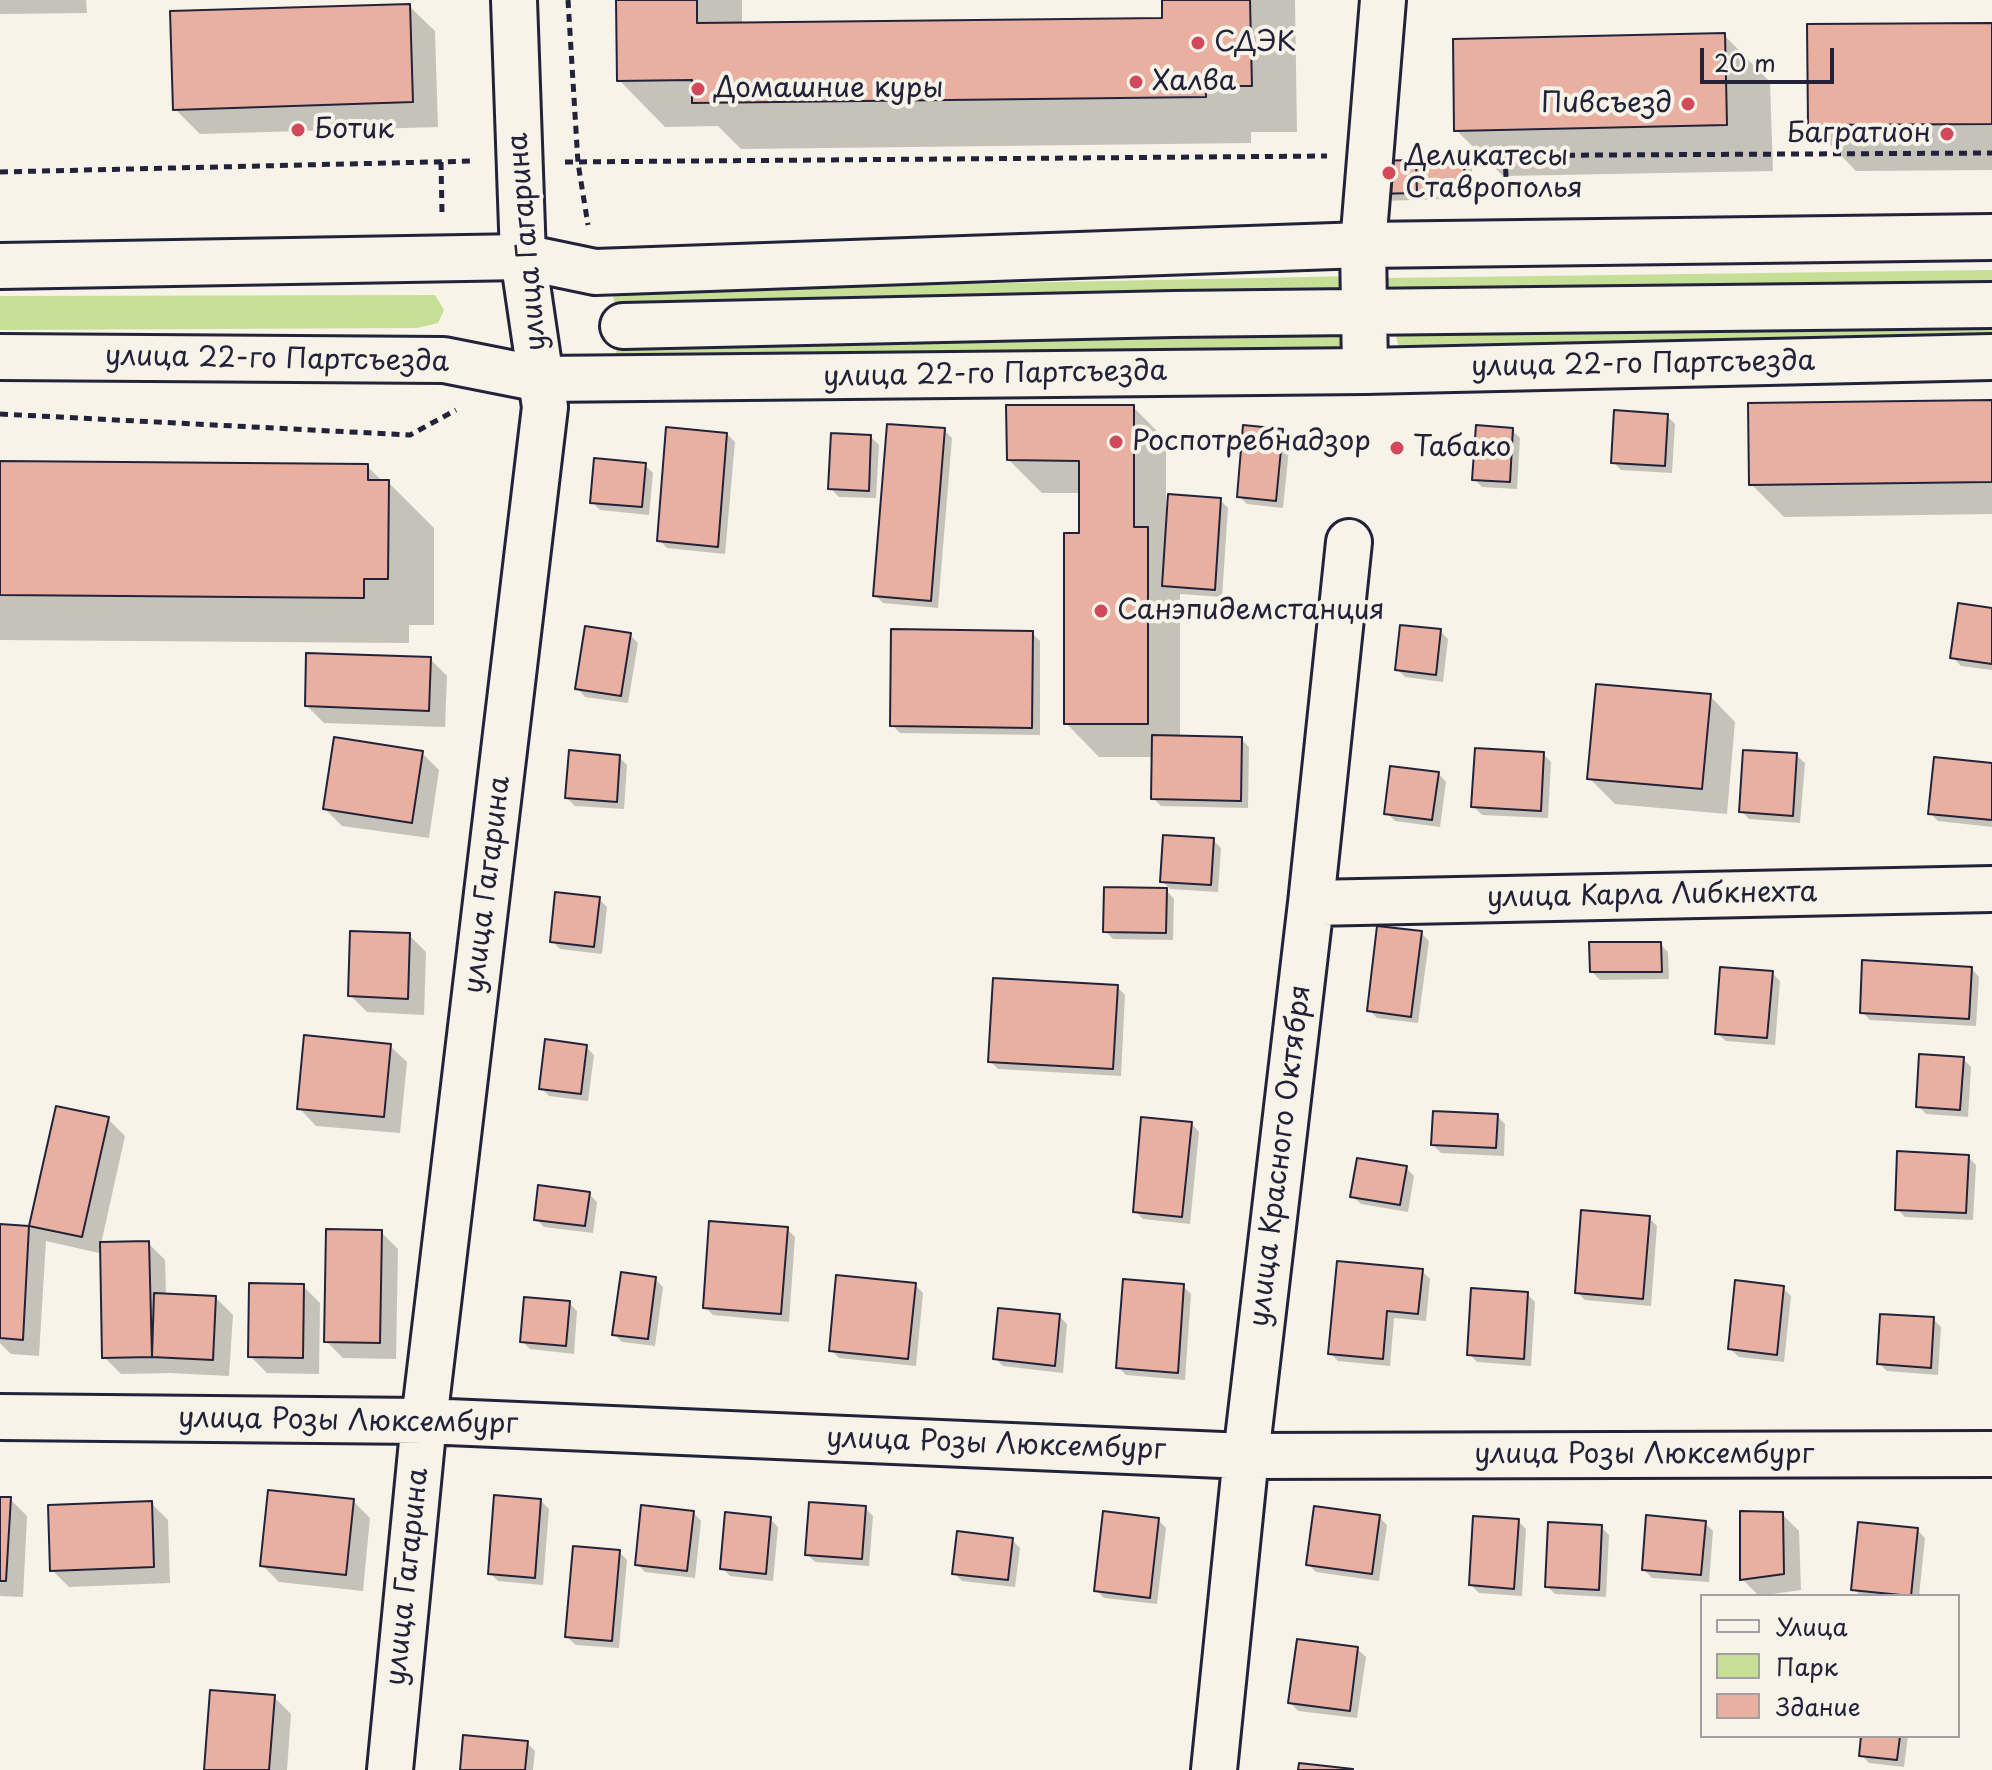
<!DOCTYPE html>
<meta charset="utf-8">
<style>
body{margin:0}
#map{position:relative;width:1992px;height:1770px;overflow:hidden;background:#f7f3e8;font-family:"Playpen Sans",sans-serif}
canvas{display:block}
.legend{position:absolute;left:1700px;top:1594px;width:260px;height:144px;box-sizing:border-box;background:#f7f3e8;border:2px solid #a29fa3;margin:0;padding:10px 14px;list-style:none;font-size:24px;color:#22223b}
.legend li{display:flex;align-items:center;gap:16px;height:40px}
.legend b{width:40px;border:2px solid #a29fa3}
.scale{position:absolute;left:1700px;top:48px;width:134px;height:36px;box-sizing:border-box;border:4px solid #22223b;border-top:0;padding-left:10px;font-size:24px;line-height:28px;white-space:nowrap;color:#22223b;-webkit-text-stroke:6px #f7f3e8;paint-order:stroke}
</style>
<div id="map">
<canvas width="1992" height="1770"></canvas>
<ul class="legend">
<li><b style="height:10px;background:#f7f3e8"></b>Улица</li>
<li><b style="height:22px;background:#c5df96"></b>Парк</li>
<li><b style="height:22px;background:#e9b0a1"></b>Здание</li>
</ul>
<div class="scale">20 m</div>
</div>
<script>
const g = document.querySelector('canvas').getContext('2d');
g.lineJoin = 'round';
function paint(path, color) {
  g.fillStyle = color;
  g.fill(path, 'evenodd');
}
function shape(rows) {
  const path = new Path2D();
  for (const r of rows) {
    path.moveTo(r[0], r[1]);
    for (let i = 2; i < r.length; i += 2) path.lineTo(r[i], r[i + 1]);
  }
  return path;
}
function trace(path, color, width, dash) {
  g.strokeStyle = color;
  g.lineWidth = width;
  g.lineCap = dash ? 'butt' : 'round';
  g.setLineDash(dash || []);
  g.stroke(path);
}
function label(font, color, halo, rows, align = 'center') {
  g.font = font + ' "Playpen Sans",sans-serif';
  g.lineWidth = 8;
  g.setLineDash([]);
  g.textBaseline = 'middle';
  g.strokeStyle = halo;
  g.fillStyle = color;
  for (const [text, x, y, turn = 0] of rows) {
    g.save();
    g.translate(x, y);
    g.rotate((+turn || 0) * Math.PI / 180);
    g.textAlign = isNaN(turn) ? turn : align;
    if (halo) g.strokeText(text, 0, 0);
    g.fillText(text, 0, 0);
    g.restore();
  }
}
paint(shape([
 [1992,270,1992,294,1389,302,1386,278],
 [1355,276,1357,302,626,313,615,305,612,291],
 [435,295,444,310,438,323,417,328,0,330,0,296],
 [1992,320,1992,341,1399,347,1394,329],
 [1354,334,1357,353,613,364,619,341,634,343]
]), '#c5df96');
paint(shape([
 [0,0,86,0,87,13,0,14],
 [618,0,742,0,742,24,1164,20,1164,0,1295,0,1297,132,1251,132,1251,143,741,149,718,126,665,127,619,80],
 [409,6,435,31,438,127,200,134,175,109],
 [1992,25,1992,170,1856,171,1810,124],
 [1724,35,1770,82,1773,171,1503,176,1456,130],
 [1464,160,1472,168,1473,198,1382,201,1374,193],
 [1992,402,1992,514,1784,517,1751,484],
 [1133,407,1166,440,1166,508,1220,500,1228,508,1222,597,1180,594,1180,738,1241,739,1249,747,1248,808,1161,806,1153,798,1153,757,1099,757,1066,723,1081,535,1081,493,1042,493,1009,460],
 [1667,416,1675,424,1672,473,1621,470,1613,462],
 [944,430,952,438,938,608,883,603,875,595],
 [1512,430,1520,438,1517,489,1482,487,1474,479],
 [1282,431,1290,439,1283,508,1247,504,1239,496],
 [727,434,735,442,725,554,667,548,659,540],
 [871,437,879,445,876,498,839,497,830,488],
 [0,463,367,466,383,482,388,482,434,528,434,625,409,625,409,643,0,640],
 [645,465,653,473,649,515,600,510,592,502],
 [1992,610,1992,670,1961,666,1953,658],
 [1440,631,1448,639,1443,682,1405,677,1397,669],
 [1032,633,1040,641,1040,735,900,733,892,725],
 [630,635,638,643,628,703,585,697,577,688],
 [430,659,447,676,445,727,324,723,307,706],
 [1710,696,1735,722,1727,814,1615,804,1589,778],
 [422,753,439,770,429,838,342,826,325,809],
 [1543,754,1551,762,1548,818,1482,815,1474,807],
 [1796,755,1805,763,1800,823,1749,819,1741,811],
 [619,757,627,765,624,809,575,806,567,798],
 [1992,765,1992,827,1938,821,1930,813],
 [1438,773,1446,782,1440,827,1395,821,1387,813],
 [1213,840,1221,848,1218,892,1170,889,1162,881],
 [1166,890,1174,899,1173,940,1113,939,1105,931],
 [599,899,607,907,602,954,560,949,552,941],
 [1421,933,1429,941,1418,1023,1377,1018,1369,1010],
 [409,935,426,952,424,1015,367,1012,350,995],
 [1660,944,1668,952,1669,979,1600,980,1592,972],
 [1971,968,1979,977,1976,1026,1870,1020,1862,1012],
 [1772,973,1780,981,1775,1045,1726,1041,1717,1033],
 [1117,987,1125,995,1121,1076,998,1069,990,1061],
 [390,1046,407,1062,400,1133,316,1126,300,1109],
 [586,1047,594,1055,588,1101,549,1096,541,1088],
 [1963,1059,1971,1067,1968,1117,1926,1114,1918,1106],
 [57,1108,108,1119,125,1136,101,1244,148,1243,165,1260,166,1296,216,1298,233,1315,229,1376,170,1373,121,1374,104,1357,101,1244,99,1253,46,1241,39,1356,11,1354,0,1343,0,1226,31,1228],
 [1497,1116,1505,1124,1504,1156,1441,1153,1433,1145],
 [1191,1123,1199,1132,1190,1224,1143,1219,1135,1211],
 [1968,1157,1976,1165,1973,1220,1905,1217,1897,1209],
 [1406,1168,1414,1176,1408,1212,1361,1204,1352,1196],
 [589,1194,597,1202,593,1233,544,1227,536,1219],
 [1649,1218,1657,1226,1651,1306,1585,1300,1577,1292],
 [787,1229,795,1237,789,1322,713,1315,705,1307],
 [381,1232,398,1249,396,1359,343,1358,326,1341],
 [1422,1271,1430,1279,1426,1321,1394,1318,1390,1366,1338,1361,1330,1353],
 [655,1279,663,1287,655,1346,622,1342,614,1334],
 [915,1285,923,1293,916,1366,839,1358,831,1350],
 [303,1286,320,1303,319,1374,267,1373,250,1356],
 [1183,1286,1191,1294,1185,1380,1126,1375,1118,1367],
 [1783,1288,1791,1296,1784,1362,1739,1357,1730,1349],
 [1527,1294,1535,1302,1531,1366,1477,1362,1469,1354],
 [569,1303,577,1311,574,1354,530,1349,522,1341],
 [1059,1316,1067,1324,1063,1373,1003,1366,995,1358],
 [1933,1319,1941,1327,1938,1375,1887,1371,1879,1363],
 [0,1498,10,1499,27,1516,23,1597,0,1596],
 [353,1501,370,1518,363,1591,279,1582,262,1565],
 [541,1501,549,1509,543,1585,498,1581,490,1573],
 [151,1503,168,1520,170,1583,69,1587,52,1570],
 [865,1508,873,1516,869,1566,815,1562,807,1554],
 [693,1512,701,1521,695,1578,645,1572,637,1564],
 [1782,1514,1799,1531,1801,1590,1759,1596,1742,1579],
 [1379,1517,1387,1525,1379,1581,1316,1572,1308,1564],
 [770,1519,778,1527,773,1581,730,1576,722,1568],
 [1158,1520,1166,1528,1157,1604,1104,1598,1096,1590],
 [1518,1521,1526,1529,1522,1596,1479,1593,1471,1585],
 [1705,1523,1713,1531,1709,1582,1652,1578,1644,1570],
 [1601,1527,1609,1535,1606,1597,1555,1594,1547,1586],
 [1917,1530,1925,1538,1919,1596,1861,1596,1854,1589],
 [1012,1540,1020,1548,1015,1587,962,1581,954,1573],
 [619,1552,627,1560,619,1648,576,1645,567,1637],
 [1357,1649,1366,1657,1357,1718,1298,1711,1290,1703],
 [274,1697,291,1714,287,1770,206,1770],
 [1863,1736,1908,1736,1904,1767,1869,1763,1861,1755],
 [527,1743,535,1751,533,1770,462,1770]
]), '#0003');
const building = shape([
 [616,0,697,0,697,23,1162,18,1162,0,1250,0,1252,86,1206,86,1206,97,692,103,692,80,617,81,616,0],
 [410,4,413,102,173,110,170,11,410,4],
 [1992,23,1992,124,1808,125,1807,24,1992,23],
 [1725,33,1727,125,1454,131,1453,39,1725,33],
 [1464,158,1465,191,1417,193,1416,160,1464,158],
 [1416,160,1417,193,1372,194,1371,161,1416,160],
 [1992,400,1992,482,1749,485,1748,403,1992,400],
 [1006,405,1134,405,1134,527,1148,527,1148,724,1064,724,1064,533,1079,533,1079,461,1007,460,1006,405],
 [1614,410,1668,414,1665,466,1611,463,1614,410],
 [887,424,945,428,931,601,873,596,887,424],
 [1243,425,1283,429,1276,501,1237,497,1243,425],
 [1476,425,1513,428,1510,482,1472,480,1476,425],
 [666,427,727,433,718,547,657,541,666,427],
 [831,433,871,435,869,491,828,489,831,433],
 [594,458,646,463,642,507,590,503,594,458],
 [0,461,368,464,368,480,389,480,388,579,364,579,364,598,0,595,0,461],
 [1168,494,1221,498,1215,590,1162,586,1168,494],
 [1958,603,1992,608,1992,664,1950,658,1958,603],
 [1400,625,1441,629,1436,675,1395,670,1400,625],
 [585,626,631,633,621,696,575,689,585,626],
 [891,629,1033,631,1032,728,890,726,891,629],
 [306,653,431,657,429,711,305,706,306,653],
 [1596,684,1711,694,1702,789,1587,779,1596,684],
 [1152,735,1242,737,1241,801,1151,799,1152,735],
 [334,737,423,751,412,823,323,809,334,737],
 [1475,748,1544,752,1541,811,1471,807,1475,748],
 [569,750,620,755,617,802,565,798,569,750],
 [1743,750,1797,753,1793,816,1739,812,1743,750],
 [1934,757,1992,763,1992,820,1928,814,1934,757],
 [1390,766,1439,772,1432,820,1384,814,1390,766],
 [1163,835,1214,838,1211,885,1160,882,1163,835],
 [1104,887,1167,888,1166,933,1103,932,1104,887],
 [555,892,600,897,594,947,550,942,555,892],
 [1377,926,1422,931,1411,1017,1367,1011,1377,926],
 [350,931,410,933,408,999,348,996,350,931],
 [1589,942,1661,942,1662,972,1590,972,1589,942],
 [1862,960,1972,967,1969,1019,1860,1013,1862,960],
 [1720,967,1773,971,1767,1038,1715,1034,1720,967],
 [993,978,1118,985,1113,1069,988,1062,993,978],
 [304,1035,391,1044,384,1117,297,1109,304,1035],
 [545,1039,587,1045,581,1094,539,1089,545,1039],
 [1919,1054,1964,1057,1960,1110,1916,1107,1919,1054],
 [56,1106,109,1117,82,1237,29,1226,56,1106],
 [1433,1111,1498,1114,1496,1148,1431,1145,1433,1111],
 [1141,1117,1192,1122,1182,1217,1133,1212,1141,1117],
 [1897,1151,1969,1155,1966,1213,1895,1210,1897,1151],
 [1357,1158,1407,1166,1400,1205,1350,1197,1357,1158],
 [538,1185,590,1192,585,1226,534,1220,538,1185],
 [1581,1210,1650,1216,1643,1299,1575,1293,1581,1210],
 [709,1221,788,1227,781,1314,703,1308,709,1221],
 [0,1224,29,1226,23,1340,0,1338,0,1224],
 [326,1229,382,1230,380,1343,324,1342,326,1229],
 [149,1241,152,1357,102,1358,100,1242,149,1241],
 [1337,1261,1423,1269,1418,1314,1387,1311,1383,1359,1328,1354,1337,1261],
 [621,1272,656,1277,648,1339,612,1335,621,1272],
 [836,1275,916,1283,908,1359,829,1351,836,1275],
 [1123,1279,1184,1284,1178,1373,1116,1368,1123,1279],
 [1735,1280,1784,1286,1777,1355,1728,1349,1735,1280],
 [249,1283,304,1284,303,1358,248,1357,249,1283],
 [1471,1288,1528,1292,1524,1359,1467,1355,1471,1288],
 [154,1293,216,1296,213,1360,152,1357,154,1293],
 [524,1297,570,1301,566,1346,520,1342,524,1297],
 [998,1308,1060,1314,1055,1366,993,1359,998,1308],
 [1880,1314,1934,1317,1931,1368,1877,1364,1880,1314],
 [268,1490,354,1499,346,1575,260,1566,268,1490],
 [494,1495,541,1499,535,1578,488,1574,494,1495],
 [0,1497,11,1497,6,1581,0,1581,0,1497],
 [152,1501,154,1567,50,1571,48,1505,152,1501],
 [809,1502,866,1506,862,1559,805,1555,809,1502],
 [641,1505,694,1511,687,1571,635,1565,641,1505],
 [1314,1506,1380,1515,1372,1574,1306,1565,1314,1506],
 [1103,1511,1159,1518,1150,1598,1094,1591,1103,1511],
 [1740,1511,1783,1512,1784,1574,1740,1580,1740,1511],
 [725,1512,771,1517,766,1574,720,1569,725,1512],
 [1646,1515,1706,1521,1701,1575,1642,1570,1646,1515],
 [1473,1516,1519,1519,1514,1589,1469,1585,1473,1516],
 [1548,1522,1602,1525,1599,1590,1545,1587,1548,1522],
 [1858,1522,1918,1528,1911,1596,1851,1590,1858,1522],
 [957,1531,1013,1538,1008,1580,952,1574,957,1531],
 [573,1546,620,1550,612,1641,565,1637,573,1546],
 [1297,1639,1358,1647,1350,1711,1288,1703,1297,1639],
 [210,1690,275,1695,269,1770,204,1770,210,1690],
 [463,1735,528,1741,525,1770,460,1770,463,1735],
 [1861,1736,1900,1736,1897,1760,1859,1756,1861,1736],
 [1299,1763,1353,1769,1353,1770,1298,1770,1299,1763]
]);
paint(building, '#e9b0a1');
trace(building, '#22223b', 2);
const minor = shape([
 [623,326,1173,314,1992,305],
 [1365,371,1363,245,1383,0],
 [1311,903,1992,889],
 [0,1417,424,1421,1246,1456,1992,1454],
 [390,1770,424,1421,545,407,523,257,514,0],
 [1214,1770,1246,1456,1311,903,1349,542]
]);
const major = shape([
 [0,266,523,257,595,272,1363,245,1992,237],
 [0,357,444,360,540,379,1365,371,1992,357]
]);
trace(minor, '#22223b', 50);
trace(major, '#22223b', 50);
trace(shape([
 [568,0,578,163,588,225],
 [1505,155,1507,198],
 [1413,156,1992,153],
 [441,162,442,213],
 [565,162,1327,156],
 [0,172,475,161],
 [0,414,410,435,456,410]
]), '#22223b', 5, [8, 6]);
trace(minor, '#f7f3e8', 44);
trace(major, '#f7f3e8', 44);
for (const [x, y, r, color] of [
 [1198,43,8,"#d1495b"],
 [1136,82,8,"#d1495b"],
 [698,89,8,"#d1495b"],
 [1688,104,8,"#d1495b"],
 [298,130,8,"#d1495b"],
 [1947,134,8,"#d1495b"],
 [1389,173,8,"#d1495b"],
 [1116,442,8,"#d1495b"],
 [1397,448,8,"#d1495b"],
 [1101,611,8,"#d1495b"]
]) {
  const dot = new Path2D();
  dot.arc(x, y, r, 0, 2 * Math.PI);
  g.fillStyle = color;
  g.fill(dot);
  trace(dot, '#f7f3e8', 3);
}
label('28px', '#22223b', '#f7f3e8', [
 ["СДЭК",1214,43],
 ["Халва",1152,82],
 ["Домашние куры",714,89],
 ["Пивсъезд",1672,104,"right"],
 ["Ботик",314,130],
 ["Багратион",1931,134,"right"],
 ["Деликатесы",1405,157],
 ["Ставрополья",1405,189],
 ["Роспотребнадзор",1132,442],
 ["Табако",1413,448],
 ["Санэпидемстанция",1117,611]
], 'left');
label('28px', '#22223b', '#f7f3e8', [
 ["улица Гагарина",528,242,-95],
 ["улица 22-го Партсъезда",277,360,1],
 ["улица 22-го Партсъезда",1643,365,-1],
 ["улица 22-го Партсъезда",995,375,-1],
 ["улица Гагарина",488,885,-83],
 ["улица Карла Либкнехта",1652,896,-1],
 ["улица Красного Октября",1281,1156,-83],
 ["улица Розы Люксембург",348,1422,1],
 ["улица Розы Люксембург",996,1445,2],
 ["улица Розы Люксембург",1644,1455],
 ["улица Гагарина",408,1577,-84]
]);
</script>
